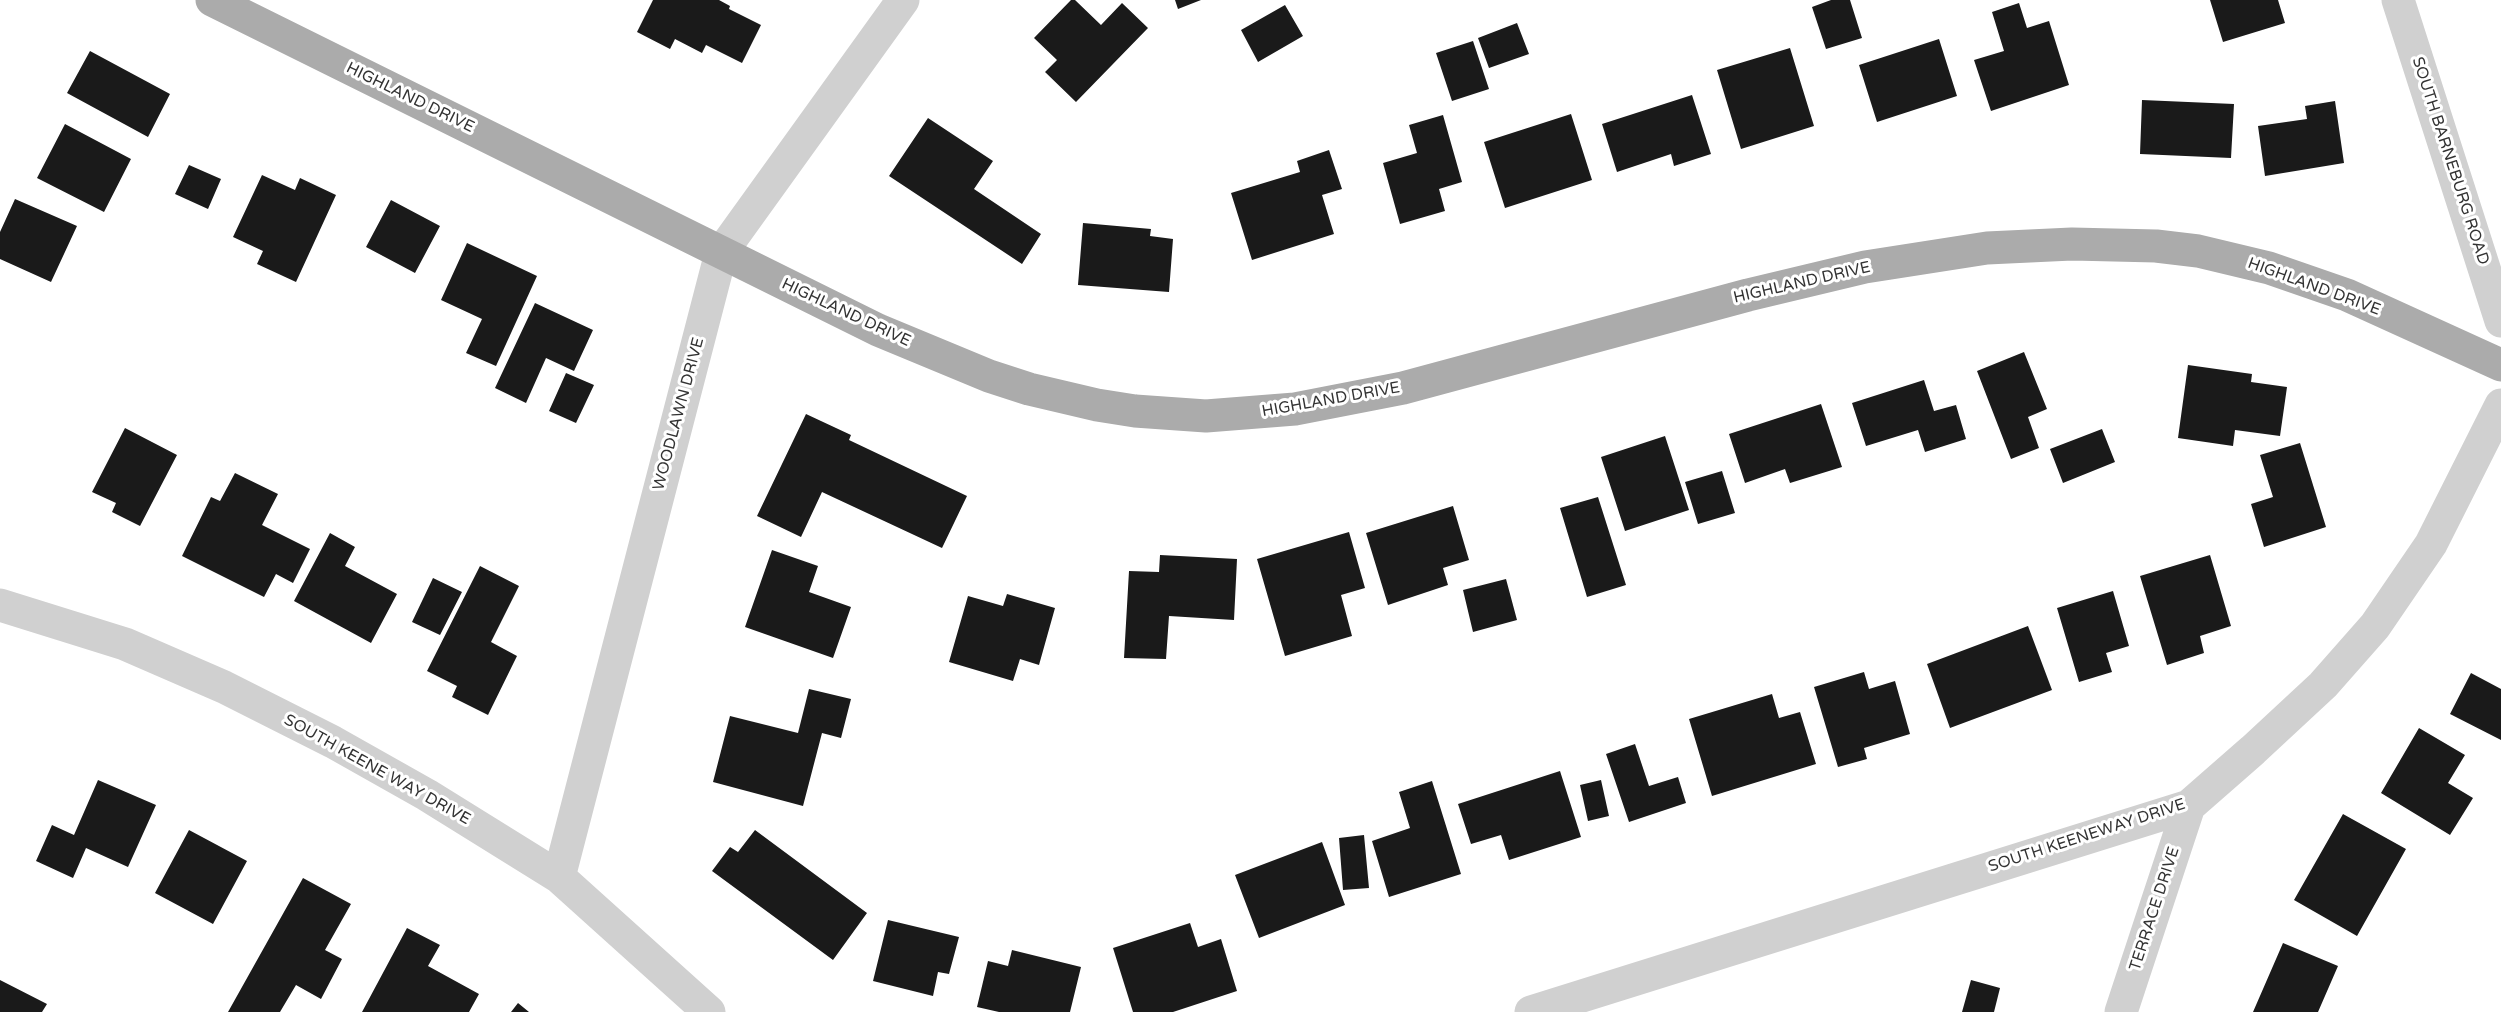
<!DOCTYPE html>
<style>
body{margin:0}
canvas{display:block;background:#fff}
</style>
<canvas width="2501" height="1012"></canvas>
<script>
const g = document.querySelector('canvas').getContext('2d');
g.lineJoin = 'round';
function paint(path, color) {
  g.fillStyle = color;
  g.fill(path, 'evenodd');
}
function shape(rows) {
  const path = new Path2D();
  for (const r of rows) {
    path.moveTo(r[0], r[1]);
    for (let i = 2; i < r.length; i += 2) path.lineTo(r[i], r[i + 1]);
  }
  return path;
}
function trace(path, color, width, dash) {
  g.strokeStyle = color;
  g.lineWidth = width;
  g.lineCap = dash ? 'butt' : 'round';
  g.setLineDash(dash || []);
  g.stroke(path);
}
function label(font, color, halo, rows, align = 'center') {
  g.font = font + ' "Varela Round",sans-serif';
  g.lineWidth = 6;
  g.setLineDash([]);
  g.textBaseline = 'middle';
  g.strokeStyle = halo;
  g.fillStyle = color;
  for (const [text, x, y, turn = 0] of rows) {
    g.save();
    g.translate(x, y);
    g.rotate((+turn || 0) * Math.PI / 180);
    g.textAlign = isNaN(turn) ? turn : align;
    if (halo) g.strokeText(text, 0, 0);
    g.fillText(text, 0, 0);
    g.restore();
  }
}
paint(shape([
 [653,0,719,0,730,6,729,9,761,25,742,63,706,45,702,53,675,39,670,49,637,32],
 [1071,0,1075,0,1101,25,1122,3,1148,28,1076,102,1045,72,1057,60,1034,38],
 [1175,0,1201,0,1178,9],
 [1831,0,1850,0,1862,38,1826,49,1812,7],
 [2210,0,2278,0,2285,23,2223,42],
 [2019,3,2027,28,2049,21,2069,85,1991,111,1974,60,2004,51,1992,12],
 [1285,5,1303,36,1258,62,1241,30],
 [1517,23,1529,54,1489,68,1478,38],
 [1939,39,1957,96,1877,122,1859,65],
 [1473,41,1489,89,1452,101,1436,53],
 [1790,48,1814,126,1741,149,1717,70],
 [90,51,170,94,148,137,67,93],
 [1692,95,1711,154,1674,166,1671,154,1617,172,1602,124],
 [2142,100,2234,104,2231,158,2140,154],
 [2335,101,2344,163,2265,176,2258,126,2307,119,2305,106],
 [1571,114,1592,180,1505,208,1484,142],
 [1443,115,1462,182,1439,189,1445,211,1400,224,1383,163,1417,153,1409,125],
 [928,118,993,161,974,189,1041,234,1022,264,889,176],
 [65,124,131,159,104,212,37,178],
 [1329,150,1342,189,1322,195,1334,234,1252,260,1231,193,1300,172,1297,161],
 [189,165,221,179,208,209,175,194],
 [262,175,295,190,300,178,336,195,296,282,257,264,263,251,233,237],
 [15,199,77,226,51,282,0,259,0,232],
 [391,200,440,226,415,273,366,247],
 [1083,223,1151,229,1150,236,1173,239,1169,292,1078,285],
 [467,243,537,276,496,366,466,353,482,319,441,300],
 [535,303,593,330,574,371,546,358,526,403,495,388],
 [2024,352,2047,409,2028,417,2039,448,2011,459,1977,371],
 [2188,365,2252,374,2251,382,2287,387,2280,436,2235,430,2233,446,2178,438],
 [566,373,594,385,576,423,549,411],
 [1924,380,1934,411,1956,405,1966,439,1925,452,1918,430,1866,446,1852,403],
 [1821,404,1842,467,1790,483,1785,469,1745,483,1729,434],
 [806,414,851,435,849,440,967,496,942,548,822,492,801,537,757,516],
 [125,428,177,455,140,526,112,512,116,503,92,492],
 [2102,429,2115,462,2063,483,2050,449],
 [1665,436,1689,510,1625,531,1601,457],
 [2300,443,2326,527,2264,547,2251,504,2273,497,2260,455],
 [1722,471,1735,513,1698,524,1685,482],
 [235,473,278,494,262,525,310,549,293,583,276,574,264,597,182,556,211,497,220,501],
 [1598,497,1626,585,1587,597,1560,508],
 [1453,506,1469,560,1443,568,1448,585,1388,605,1366,533],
 [1349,532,1365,588,1341,595,1352,636,1285,656,1257,559],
 [330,533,355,547,345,566,397,594,371,643,294,601],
 [772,550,818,566,809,592,851,607,833,658,745,627],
 [1160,555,1237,559,1234,620,1169,616,1166,659,1124,658,1129,571,1159,572],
 [2210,555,2231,626,2200,636,2204,653,2167,665,2140,576],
 [480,566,519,586,491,642,517,656,488,715,452,697,457,686,427,671],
 [433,578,462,592,440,635,412,622],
 [1506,579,1517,620,1473,632,1463,590],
 [2113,591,2129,646,2106,653,2112,672,2079,682,2057,608],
 [1007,594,1055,608,1039,665,1020,659,1013,681,949,662,968,596,1003,606],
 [2028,626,2052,690,1950,728,1927,664],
 [1864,672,1869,689,1895,681,1910,734,1864,748,1867,759,1838,767,1814,687],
 [2471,673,2501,689,2501,740,2450,714],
 [809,689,851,699,841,738,822,733,803,806,713,782,730,716,798,733],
 [1772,694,1779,718,1800,712,1816,764,1712,796,1689,719],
 [2419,728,2465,755,2448,783,2473,798,2450,835,2381,793],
 [1635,744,1649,786,1678,777,1686,803,1629,822,1606,754],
 [1560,771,1581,837,1509,860,1501,835,1471,844,1458,804],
 [98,780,156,805,128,867,86,848,73,878,36,861,52,825,74,835],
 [1601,780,1609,816,1588,821,1580,785],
 [1432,781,1461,874,1389,897,1372,841,1410,828,1399,792],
 [2343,814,2406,849,2357,936,2294,900],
 [189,830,247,861,213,924,155,893],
 [755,830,867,913,833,960,712,871,730,847,738,852],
 [1364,835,1369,888,1343,890,1339,838],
 [1322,842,1345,905,1259,938,1235,875],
 [303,878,351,904,325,950,342,959,321,999,296,985,280,1012,228,1012],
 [888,920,959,937,949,974,938,972,933,996,873,981],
 [1190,923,1198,947,1221,939,1237,991,1173,1012,1133,1012,1113,948],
 [407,928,440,945,428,966,479,994,469,1012,362,1012],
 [2283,943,2338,966,2318,1012,2253,1012],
 [1012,950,1081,967,1070,1012,999,1012,977,1007,988,961,1008,966],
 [0,980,47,1004,42,1012,0,1012],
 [1971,980,2000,988,1994,1012,1962,1012],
 [518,1003,529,1012,511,1012]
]), '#1a1a1a');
trace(shape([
 [2398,0,2501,321],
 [0,605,125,644,224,687,333,742,427,795,559,877,709,1012],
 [559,877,721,253,903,0],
 [1531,1012,2189,806,2253,750,2323,685,2375,626,2431,544,2501,405],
 [2121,1012,2189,806]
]), '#d0d0d0', 33);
trace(shape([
 [212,0,878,330,989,376,1029,389,1097,405,1135,411,1206,416,1295,409,1403,388,1748,295,1865,267,1987,248,2072,244,2156,246,2198,251,2269,268,2347,295,2501,365]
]), '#ababab', 33);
label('16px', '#333', '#fff', [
 ["HIGHLAND DRIVE",410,98,26],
 ["SOUTH BARNEBURG ROAD",2450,161,72],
 ["HIGHLAND DRIVE",1802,283,-13],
 ["HIGHLAND DRIVE",2314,287,20],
 ["HIGHLAND DRIVE",846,313,25],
 ["HIGHLAND DRIVE",1331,400,-10],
 ["WOODLAWN DRIVE",679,414,-75],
 ["SOUTH KEENE WAY DRIVE",377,770,29],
 ["SOUTH KEENEWAY DRIVE",2087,836,-18],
 ["TERRACE DRIVE",2155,909,-72]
]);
</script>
